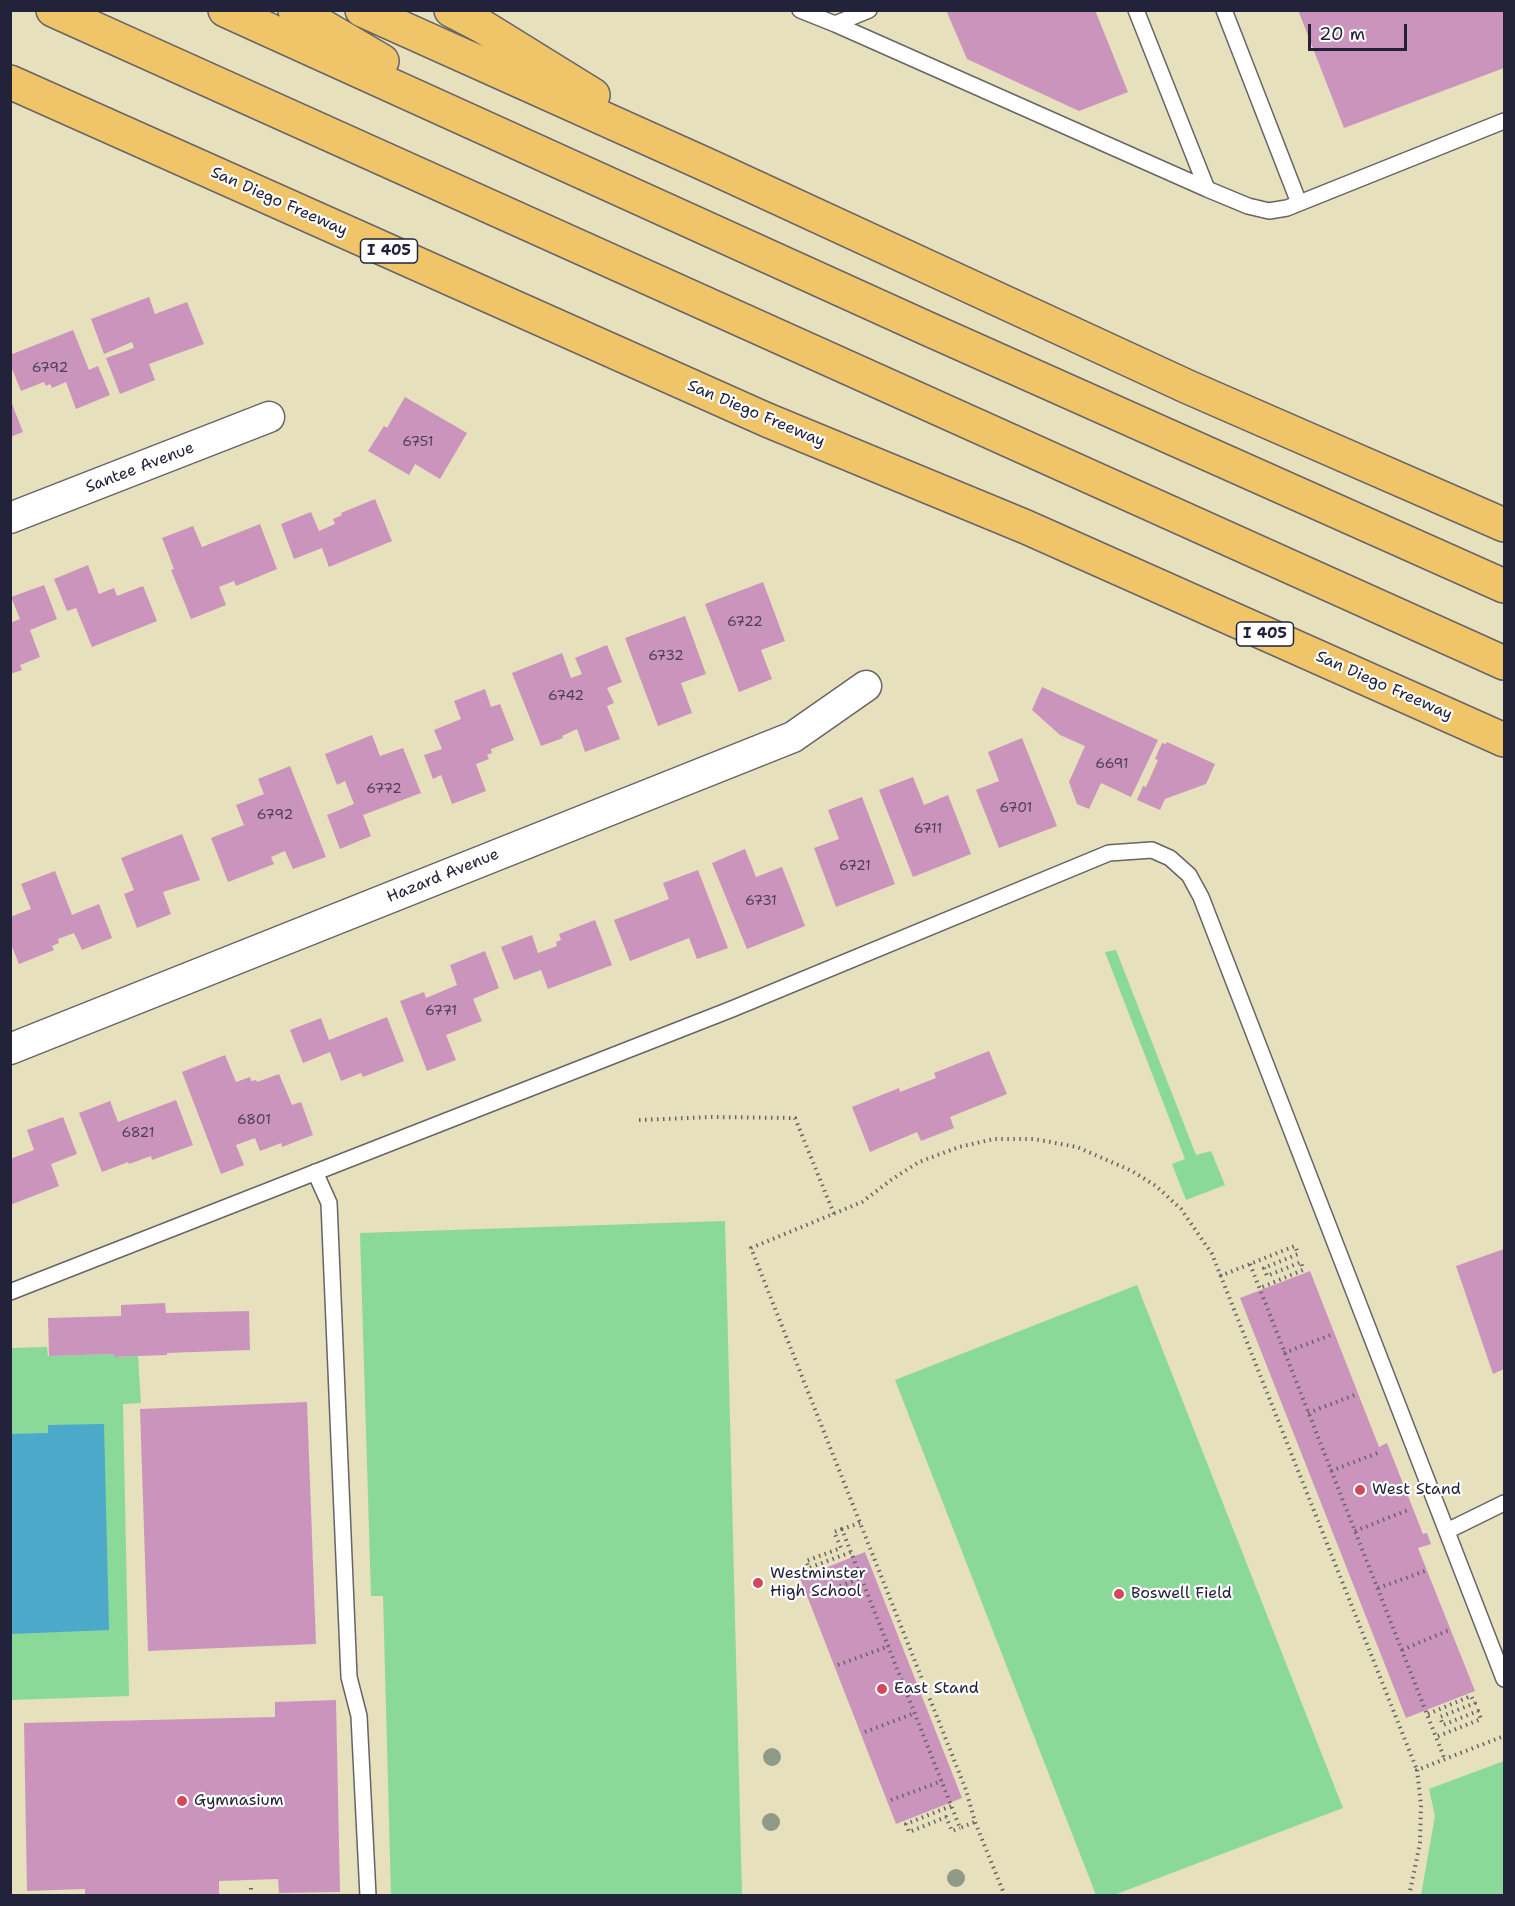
<!DOCTYPE html>
<style>
body{margin:0}
#map{position:relative;width:1515px;height:1906px;overflow:hidden;background:#e7e0bc;font-family:"Shantell Sans",sans-serif}
canvas{display:block}
.frame{position:absolute;inset:0;border:12px solid #22223b;pointer-events:none}
.scale{position:absolute;left:1308px;top:24px;width:99px;height:27px;box-sizing:border-box;border:3px solid #22223b;border-top:0;padding-left:8px;font-size:18px;line-height:21px;white-space:nowrap;color:#22223b;-webkit-text-stroke:4px #fff;paint-order:stroke}
</style>
<div id="map">
<canvas width="1515" height="1906"></canvas>
<div class="frame"></div>
<div class="scale">20 m</div>
</div>
<script>
const g = document.querySelector('canvas').getContext('2d');
g.lineJoin = 'round';
function paint(path, color) {
  g.fillStyle = color;
  g.fill(path, 'evenodd');
}
function shape(rows) {
  const path = new Path2D();
  for (const r of rows) {
    path.moveTo(r[0], r[1]);
    for (let i = 2; i < r.length; i += 2) path.lineTo(r[i], r[i + 1]);
  }
  return path;
}
function trace(path, color, width, dash) {
  g.strokeStyle = color;
  g.lineWidth = width;
  g.lineCap = dash ? 'butt' : 'round';
  g.setLineDash(dash || []);
  g.stroke(path);
}
function label(font, color, halo, rows, align = 'center') {
  g.font = font + ' "Shantell Sans",sans-serif';
  g.lineWidth = 4.5;
  g.setLineDash([]);
  g.textBaseline = 'middle';
  g.strokeStyle = halo;
  g.fillStyle = color;
  for (const [text, x, y, turn = 0] of rows) {
    g.save();
    g.translate(x, y);
    g.rotate((+turn || 0) * Math.PI / 180);
    g.textAlign = isNaN(turn) ? turn : align;
    if (halo) g.strokeText(text, 0, 0);
    g.fillText(text, 0, 0);
    g.restore();
  }
}
paint(shape([
 [1116,950,1196,1155,1211,1151,1225,1185,1186,1200,1172,1164,1185,1159,1105,952],
 [725,1221,742,1895,391,1895,383,1596,371,1596,360,1233],
 [1137,1285,1343,1808,1114,1895,1096,1895,895,1380],
 [47,1347,48,1356,114,1354,114,1357,138,1356,141,1403,123,1404,129,1696,11,1700,10,1348],
 [1504,1761,1504,1895,1421,1895,1435,1816,1429,1789]
]), '#8bd998');
paint(shape([
 [104,1424,109,1630,11,1634,11,1434,48,1433,48,1425]
]), '#4ca9ca');
paint(shape([
 [946,10,1095,10,1128,92,1079,111,967,59],
 [1298,10,1504,10,1504,68,1344,128],
 [149,297,155,314,187,302,204,344,149,364,155,380,120,394,106,358,134,348,132,342,104,354,91,319],
 [73,330,89,370,98,366,110,395,76,409,66,382,52,388,50,384,46,386,44,382,21,391,10,364,10,355],
 [405,397,467,433,440,479,415,464,409,475,368,451,384,426,387,428],
 [10,399,23,432,10,437],
 [375,499,392,541,329,567,322,548,294,559,281,524,311,512,319,531,335,524,333,519,342,515,341,513],
 [260,524,277,569,236,586,234,581,219,587,226,605,191,619,171,570,174,569,162,538,193,526,202,547],
 [88,565,99,594,114,588,117,596,143,586,157,621,92,647,76,608,67,611,54,579],
 [763,582,785,641,761,650,772,679,739,692,705,604],
 [44,585,57,619,30,630,40,657,20,665,22,670,10,674,10,623,20,619,11,597],
 [685,616,706,674,681,683,692,713,658,726,625,638],
 [607,645,622,682,607,688,614,703,607,706,620,739,585,752,577,729,562,736,563,738,541,746,512,673,562,653,571,678,582,674,575,658],
 [1042,687,1158,740,1131,797,1101,783,1089,809,1077,804,1069,782,1085,746,1060,735,1032,710],
 [485,689,491,707,500,704,514,740,491,749,492,753,487,755,489,759,476,764,486,791,452,804,441,775,433,779,424,755,442,749,434,730,461,719,454,701],
 [372,735,380,756,403,748,421,793,363,815,371,836,340,849,327,815,354,804,345,781,337,785,325,754],
 [1022,738,1057,826,999,848,976,790,999,781,988,752],
 [1167,742,1215,764,1206,784,1165,799,1160,810,1137,800,1143,786,1146,787,1158,760,1155,759,1162,743,1166,744],
 [290,766,326,857,293,869,285,851,271,857,274,864,228,882,211,838,244,825,236,805,264,794,258,779],
 [913,777,924,805,948,795,971,854,913,877,879,790],
 [862,797,895,884,836,907,814,848,839,839,828,810],
 [182,834,200,880,163,892,171,914,137,928,124,894,134,890,121,858],
 [745,849,756,877,782,867,805,926,747,949,712,863],
 [698,870,728,948,697,959,689,938,630,961,614,920,669,899,663,883],
 [55,871,72,915,99,904,112,938,82,950,74,933,58,939,59,943,52,946,54,950,19,964,10,942,10,917,31,909,21,884],
 [595,920,612,965,548,989,541,970,514,980,501,947,532,935,538,953,557,946,556,942,561,940,559,934],
 [485,951,499,988,473,999,482,1021,446,1035,456,1060,427,1071,400,1001,424,992,426,998,457,985,450,965],
 [387,1017,404,1061,363,1077,361,1073,341,1081,330,1052,303,1063,290,1030,321,1018,329,1040],
 [989,1051,1007,1094,950,1117,954,1128,921,1141,917,1132,870,1152,852,1107,899,1088,900,1092,936,1078,934,1073],
 [225,1055,236,1082,250,1077,251,1081,256,1080,257,1082,279,1074,292,1105,301,1102,313,1135,282,1147,281,1143,260,1151,255,1138,236,1145,244,1165,221,1174,182,1072],
 [176,1100,193,1145,152,1160,151,1156,129,1164,128,1162,102,1172,79,1113,110,1101,118,1122],
 [63,1117,77,1154,51,1164,59,1186,10,1205,10,1159,34,1150,27,1130],
 [1504,1249,1504,1369,1493,1374,1456,1266],
 [1310,1271,1379,1447,1387,1443,1423,1534,1427,1533,1431,1544,1418,1548,1475,1691,1406,1718,1240,1298],
 [165,1303,166,1313,249,1311,250,1350,167,1353,167,1355,138,1356,114,1357,114,1354,49,1356,48,1318,121,1316,121,1305],
 [307,1402,316,1644,148,1651,140,1409],
 [865,1552,962,1798,896,1824,800,1578],
 [336,1700,340,1892,279,1893,278,1879,219,1881,219,1896,85,1896,85,1889,27,1891,24,1723,275,1717,275,1702]
]), '#cb94bd');
const service = shape([
 [800,10,835,24,1207,189,1248,206,1269,211,1287,208,1504,121],
 [1136,10,1207,189],
 [1224,10,1299,203],
 [835,24,869,10],
 [315,1172,329,1203,349,1677,359,1716,368,1896],
 [10,1292,732,1009,1109,853,1152,850,1170,858,1189,875,1201,897,1504,1679],
 [1447,1531,1504,1503]
]);
const minor = shape([
 [10,518,269,417],
 [10,1049,793,737,866,686]
]);
const motorway = shape([
 [53,10,1504,663],
 [225,10,926,328,1504,586],
 [295,10,382,61],
 [362,10,707,165,1188,387,1504,525],
 [451,10,480,25,593,95],
 [10,82,767,420,1026,527,1504,740]
]);
trace(service, '#676468', 18);
trace(minor, '#676468', 33);
trace(motorway, '#676468', 36);
trace(shape([
 [639,1120,711,1117,795,1118,834,1214],
 [1250,1264,1445,1760],
 [1220,1276,1295,1246,1298,1254,1264,1268,1267,1276,1301,1262,1303,1270,1260,1288],
 [1284,1353,1333,1334],
 [1308,1413,1357,1394],
 [1331,1471,1380,1452],
 [860,1523,842,1529,845,1537,960,1828,975,1822],
 [842,1529,834,1532,841,1548,806,1561,809,1568,851,1552],
 [1355,1531,1408,1510],
 [1378,1588,1425,1571],
 [812,1597,861,1578],
 [1402,1650,1449,1630],
 [838,1665,889,1646],
 [1428,1714,1471,1696,1475,1703,1440,1717,1443,1725,1478,1711,1481,1719,1436,1737],
 [865,1732,915,1713],
 [891,1800,942,1781],
 [951,1806,906,1824,909,1832,946,1817,952,1831,960,1828],
 [251,1888,251,1896],
 [1005,1896,975,1822,966,1790,751,1248,862,1202,891,1180,919,1162,959,1147,994,1139,1034,1139,1077,1147,1132,1171,1156,1186,1181,1209,1212,1254,1417,1770],
 [1409,1896,1420,1843,1421,1805,1417,1770,1504,1736]
]), '#676468', 4, [1.5, 4.5]);
trace(service, '#fff', 15);
trace(minor, '#fff', 30);
trace(motorway, '#f0c469', 33);
g.fillStyle = '#8f9b87';
for (const [x, y] of [
 [772,1757],
 [771,1822],
 [956,1878]
]) {
  g.beginPath();
  g.arc(x, y, 9, 0, 2 * Math.PI);
  g.fill();
}
for (const [x, y, r, color] of [
 [1360,1490,6,"#d1495b"],
 [758,1583,6,"#d1495b"],
 [1119,1594,6,"#d1495b"],
 [882,1689,6,"#d1495b"],
 [182,1801,6,"#d1495b"]
]) {
  const dot = new Path2D();
  dot.arc(x, y, r, 0, 2 * Math.PI);
  g.fillStyle = color;
  g.fill(dot);
  trace(dot, '#fff', 2);
}
label('14px', '#4c3e5c', null, [
 ["6792",50,368],
 ["6751",418,442],
 ["6722",745,622],
 ["6732",666,656],
 ["6742",566,696],
 ["6691",1112,764],
 ["6772",384,789],
 ["6701",1016,808],
 ["6792",275,815],
 ["6711",928,829],
 ["6721",855,866],
 ["6731",761,901],
 ["6771",441,1011],
 ["6801",254,1120],
 ["6821",138,1133]
]);
for (const [x, y, w] of [
 [389,251,57],
 [1265,634,57]
]) {
  const box = new Path2D();
  box.roundRect(x - w / 2, y - 12, w, 24, 4.5);
  g.fillStyle = '#fff';
  g.fill(box);
  trace(box, '#22223b', 1.5);
}
label('bold 15px', '#22223b', null, [
 ["I 405",389,251],
 ["I 405",1265,634]
]);
label('16px', '#22223b', '#fff', [
 ["San Diego Freeway",279,202,24],
 ["San Diego Freeway",756,414,23],
 ["Santee Avenue",140,468,-21],
 ["San Diego Freeway",1384,686,24],
 ["Hazard Avenue",443,876,-22]
]);
label('16px', '#22223b', '#fff', [
 ["West Stand",1372,1490],
 ["Westminster",770,1574],
 ["High School",770,1592],
 ["Boswell Field",1131,1594],
 ["East Stand",894,1689],
 ["Gymnasium",194,1801]
], 'left');
</script>
